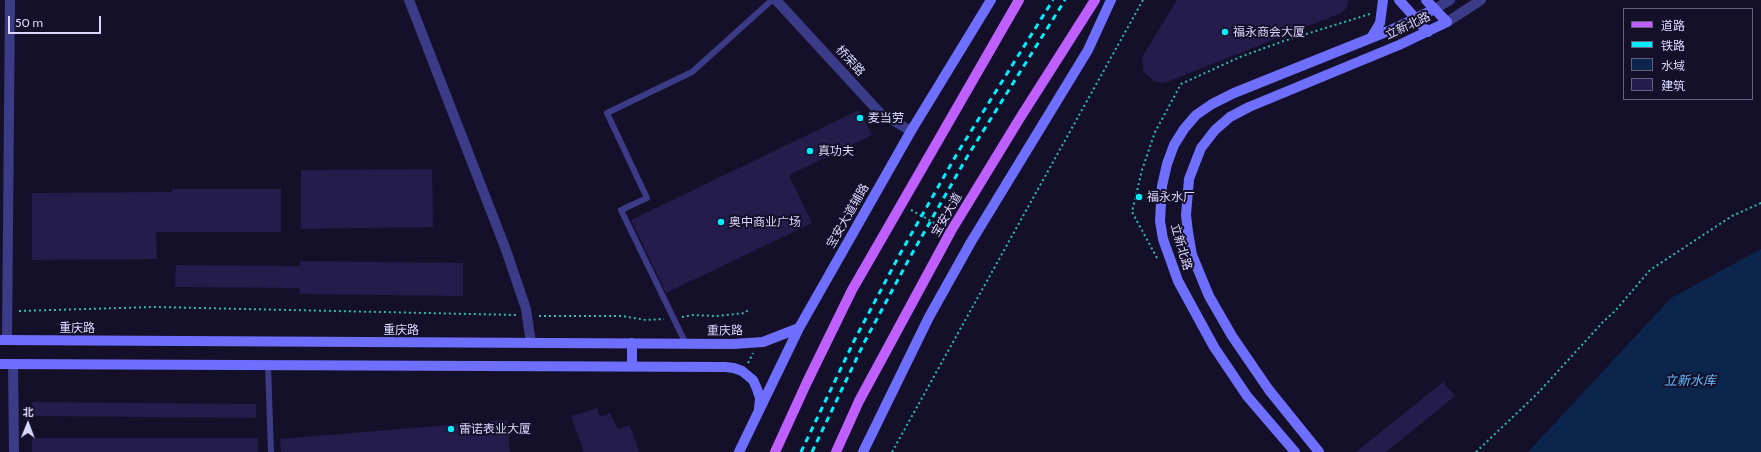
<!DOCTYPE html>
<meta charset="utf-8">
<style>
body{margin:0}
#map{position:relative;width:1761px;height:452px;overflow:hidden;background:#141029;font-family:Cabin,"Noto Sans SC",sans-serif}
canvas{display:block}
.legend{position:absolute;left:1623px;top:8px;width:130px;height:92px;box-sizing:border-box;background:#141029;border:1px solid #64607f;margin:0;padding:5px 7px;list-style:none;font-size:12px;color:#dbd8ff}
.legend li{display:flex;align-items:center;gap:8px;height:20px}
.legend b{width:20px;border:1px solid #64607f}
.north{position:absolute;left:8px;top:404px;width:40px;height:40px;-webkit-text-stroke:3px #141029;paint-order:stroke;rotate:1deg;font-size:11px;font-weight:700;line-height:16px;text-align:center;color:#dbd8ff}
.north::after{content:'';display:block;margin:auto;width:14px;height:18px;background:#dbd8ff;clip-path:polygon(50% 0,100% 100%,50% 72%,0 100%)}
.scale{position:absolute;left:8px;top:16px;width:93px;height:18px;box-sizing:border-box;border:2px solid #dbd8ff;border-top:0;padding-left:5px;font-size:12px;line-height:14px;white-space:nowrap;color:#dbd8ff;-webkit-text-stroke:3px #141029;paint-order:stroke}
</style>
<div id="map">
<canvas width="1761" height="452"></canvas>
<ul class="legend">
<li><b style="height:5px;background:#bf5fff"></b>道路</li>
<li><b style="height:5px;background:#04edff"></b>铁路</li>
<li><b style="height:11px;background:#0c254c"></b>水域</li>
<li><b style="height:11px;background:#241c4a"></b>建筑</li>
</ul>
<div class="north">北</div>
<div class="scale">50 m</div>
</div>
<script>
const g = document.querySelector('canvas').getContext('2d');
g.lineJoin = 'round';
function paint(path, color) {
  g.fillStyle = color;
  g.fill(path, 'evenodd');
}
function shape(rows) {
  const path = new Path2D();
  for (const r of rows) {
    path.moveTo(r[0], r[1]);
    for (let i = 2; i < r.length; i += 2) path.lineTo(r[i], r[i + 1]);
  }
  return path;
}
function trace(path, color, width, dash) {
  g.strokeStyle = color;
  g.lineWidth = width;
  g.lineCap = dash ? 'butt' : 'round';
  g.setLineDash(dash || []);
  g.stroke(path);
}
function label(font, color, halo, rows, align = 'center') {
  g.font = font + ' Cabin,"Noto Sans SC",sans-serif';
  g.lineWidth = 4;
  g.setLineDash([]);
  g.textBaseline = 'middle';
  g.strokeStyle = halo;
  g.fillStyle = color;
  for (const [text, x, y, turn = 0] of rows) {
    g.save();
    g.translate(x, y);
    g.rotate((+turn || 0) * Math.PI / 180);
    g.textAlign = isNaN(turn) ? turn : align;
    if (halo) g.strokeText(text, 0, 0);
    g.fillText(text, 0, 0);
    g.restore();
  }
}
paint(shape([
 [1761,249,1761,452,1528,452,1671,298]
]), '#0c254c');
paint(shape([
 [1177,0,1349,0,1346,8,1341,13,1167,82,1160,83,1154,81,1143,71,1142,57],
 [859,110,872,135,789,175,812,223,666,293,631,220],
 [432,169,433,227,301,229,301,170],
 [172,189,281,189,281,232,156,232,157,259,32,260,32,193,172,192],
 [300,261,463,263,463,296,299,294,300,288,175,287,176,265,300,266],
 [1443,382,1455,396,1386,452,1356,452],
 [32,402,256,404,256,418,31,416],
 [597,408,600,417,610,413,618,429,630,425,639,452,584,452,571,416],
 [507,420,510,452,281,452,280,439],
 [32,438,258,438,258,452,32,452]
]), '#241c4a');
trace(shape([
 [911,210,940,226],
 [1157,258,1132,212,1142,170,1155,132,1181,84,1240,57,1281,42,1370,14],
 [19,311,154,307,516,315],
 [539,316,622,316,646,320,664,319],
 [682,317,693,315,716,316,745,313,749,309],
 [748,363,753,353],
 [892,452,1143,0],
 [1476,452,1537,394,1603,322,1616,310,1650,270,1732,216,1761,203]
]), '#2fbcb0', 2, [2, 3]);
trace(shape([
 [686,344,621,210,647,198,607,113,692,72,772,0],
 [268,365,271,452]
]), '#3b3b88', 6);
trace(shape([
 [409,0,506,250,526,309,531,343],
 [776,0,880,113,911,131],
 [7,340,10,0]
]), '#3b3b88', 10);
trace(shape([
 [1435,9,1450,0],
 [1447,22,1481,0],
 [13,364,14,452]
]), '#3b3b88', 10);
trace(shape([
 [1399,0,1428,32],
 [1371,38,1380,23,1383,0],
 [0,340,733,344,763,342,799,328],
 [0,364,725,367,734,368,742,371,753,380,757,389,760,398,759,409],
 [632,366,632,343],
 [739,452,799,328,911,131,991,0],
 [863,452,929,317,971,242,1088,50,1111,0],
 [1295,452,1247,396,1214,347,1178,281,1163,239,1160,221,1162,186,1167,164,1174,145,1184,129,1196,115,1212,104,1234,93,1391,30,1435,9],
 [1319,452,1269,390,1232,336,1209,296,1192,255,1188,232,1186,215,1189,179,1201,148,1215,130,1230,117,1249,107,1399,45,1447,22,1426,0]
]), '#6f6fff', 10);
trace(shape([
 [775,452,807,382,852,290,1019,0],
 [836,452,859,401,951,231,1020,118,1095,0]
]), '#bf5fff', 10);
trace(shape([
 [801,452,855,339,900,254,958,152,1053,0],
 [812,452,864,343,909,259,967,157,1065,0]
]), '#04edff', 3, [6, 5]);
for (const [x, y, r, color] of [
 [1225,32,4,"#04edff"],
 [860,118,4,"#04edff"],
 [810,151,4,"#04edff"],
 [1139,197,4,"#04edff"],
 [721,222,4,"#04edff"],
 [451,429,4,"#04edff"]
]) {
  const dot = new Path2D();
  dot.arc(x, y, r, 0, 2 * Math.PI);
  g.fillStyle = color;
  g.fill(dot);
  trace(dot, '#141029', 1.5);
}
label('12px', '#dbd8ff', '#141029', [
 ["立新北路",1408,26,-25],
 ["桥荣路",850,61,48],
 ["宝安大道",947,215,-60],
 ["宝安大道辅路",848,216,-60],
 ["立新北路",1181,247,74],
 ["重庆路",77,328],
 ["重庆路",401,330],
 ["重庆路",725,331,-1]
]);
label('12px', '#dbd8ff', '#141029', [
 ["福永商会大厦",1233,32],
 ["麦当劳",868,118],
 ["真功夫",818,151],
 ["福永水厂",1147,197],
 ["奥中商业广场",729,222],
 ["雷诺表业大厦",459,429]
], 'left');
label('italic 13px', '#66bdff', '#141029', [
 ["立新水库",1690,381]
]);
</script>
